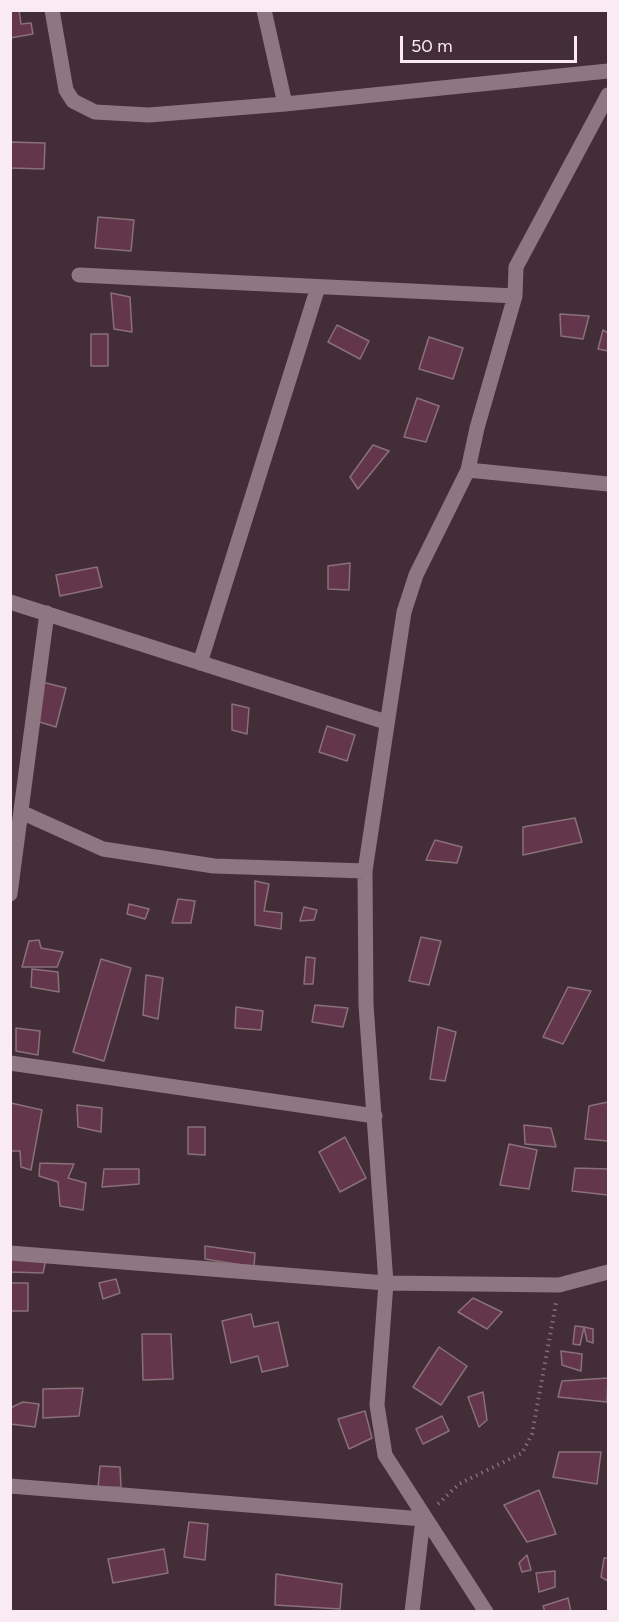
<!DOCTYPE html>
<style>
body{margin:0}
#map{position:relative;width:619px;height:1622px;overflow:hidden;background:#432d37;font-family:Figtree,sans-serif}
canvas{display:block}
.frame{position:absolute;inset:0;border:12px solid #f9ebf1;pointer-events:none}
.scale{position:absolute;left:400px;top:36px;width:177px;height:27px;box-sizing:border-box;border:3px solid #f9ebf1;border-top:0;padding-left:8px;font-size:18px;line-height:21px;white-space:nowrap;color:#f9ebf1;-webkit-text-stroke:4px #432d37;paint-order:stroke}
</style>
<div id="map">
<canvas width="619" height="1622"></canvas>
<div class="frame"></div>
<div class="scale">50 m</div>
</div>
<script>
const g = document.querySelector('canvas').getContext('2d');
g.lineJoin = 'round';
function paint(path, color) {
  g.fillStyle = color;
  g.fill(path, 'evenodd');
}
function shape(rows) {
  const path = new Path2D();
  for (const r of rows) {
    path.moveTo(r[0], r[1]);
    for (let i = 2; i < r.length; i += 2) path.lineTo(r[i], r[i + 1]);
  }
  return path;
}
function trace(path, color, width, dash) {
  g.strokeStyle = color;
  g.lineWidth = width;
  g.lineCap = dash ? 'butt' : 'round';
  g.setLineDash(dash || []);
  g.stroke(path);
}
const building = shape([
 [10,10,19,10,21,24,31,23,33,34,10,38,10,10],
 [10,142,45,143,44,169,10,168,10,142],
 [98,217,134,220,131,251,95,248,98,217],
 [111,293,130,297,132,332,114,329,111,293],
 [560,314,589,316,583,339,561,336,560,314],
 [337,325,369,341,360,359,328,342,337,325],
 [603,330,608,333,608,351,598,349,603,330],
 [91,334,108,334,108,366,91,366,91,334],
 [429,337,463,348,453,379,419,369,429,337],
 [417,398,439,406,426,442,404,437,417,398],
 [373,445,389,451,358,489,350,477,373,445],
 [350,563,349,590,328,589,328,566,350,563],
 [97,567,102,587,60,596,56,575,97,567],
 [42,682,66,688,56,727,33,720,42,682],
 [232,704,249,708,247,734,232,730,232,704],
 [327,726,355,735,347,761,319,752,327,726],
 [575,818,582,842,523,855,523,827,575,818],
 [435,840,462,847,457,863,426,860,435,840],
 [255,881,269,884,264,911,282,913,281,929,255,925,255,881],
 [178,899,195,901,191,923,172,923,178,899],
 [129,904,149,909,145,919,127,914,129,904],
 [304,907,317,910,314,920,300,921,304,907],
 [421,937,441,941,429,985,409,981,421,937],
 [39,940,41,948,63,952,57,967,22,967,29,941,39,940],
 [306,957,315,958,313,984,304,984,306,957],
 [101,959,131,968,104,1061,73,1052,101,959],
 [32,969,58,972,59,992,31,987,32,969],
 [146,975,163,978,158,1019,143,1015,146,975],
 [568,987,591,991,563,1044,543,1037,568,987],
 [315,1005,348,1008,343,1027,312,1022,315,1005],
 [236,1007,263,1011,261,1030,235,1028,236,1007],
 [438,1027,456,1032,445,1081,430,1079,438,1027],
 [16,1028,40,1031,38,1055,16,1051,16,1028],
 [608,1102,608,1141,585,1139,589,1106,608,1102],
 [11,1103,42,1110,31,1170,21,1167,20,1151,10,1151,11,1103],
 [77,1105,102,1108,101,1132,78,1127,77,1105],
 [524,1125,551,1128,556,1147,525,1144,524,1125],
 [188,1127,205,1127,205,1155,188,1154,188,1127],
 [345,1137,366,1178,340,1192,319,1152,345,1137],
 [509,1144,537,1150,529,1189,500,1185,509,1144],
 [40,1163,74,1164,68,1178,86,1183,83,1210,60,1206,58,1182,39,1176,40,1163],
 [575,1168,608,1169,608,1195,572,1191,575,1168],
 [104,1169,139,1169,139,1184,102,1187,104,1169],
 [205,1246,255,1253,254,1267,205,1259,205,1246],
 [10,1256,46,1259,43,1273,10,1272,10,1256],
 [116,1279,120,1293,103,1299,99,1283,116,1279],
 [10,1283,28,1283,28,1311,10,1311,10,1283],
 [473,1298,502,1312,487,1329,458,1312,473,1298],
 [251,1314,254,1327,278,1322,288,1366,262,1372,258,1356,231,1363,222,1321,251,1314],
 [575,1326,584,1327,580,1345,573,1344,575,1326],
 [584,1327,593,1329,593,1343,587,1341,584,1327],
 [142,1334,171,1334,173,1379,143,1380,142,1334],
 [439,1347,467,1366,441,1405,413,1387,439,1347],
 [561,1351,582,1354,581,1371,562,1365,561,1351],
 [608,1378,607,1402,558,1397,562,1381,608,1378],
 [83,1388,79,1416,43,1418,43,1389,83,1388],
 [483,1392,487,1420,479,1427,468,1397,483,1392],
 [23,1402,39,1404,35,1427,10,1424,10,1408,23,1402],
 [365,1411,372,1438,349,1449,338,1419,365,1411],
 [442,1416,449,1431,423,1444,416,1429,442,1416],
 [559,1452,601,1452,597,1484,553,1477,559,1452],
 [100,1466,120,1467,121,1487,98,1488,100,1466],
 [539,1490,556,1534,527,1542,504,1505,539,1490],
 [189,1522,208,1524,205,1560,184,1557,189,1522],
 [164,1549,168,1573,113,1583,108,1559,164,1549],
 [527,1555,531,1570,522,1572,519,1563,527,1555],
 [604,1558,608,1558,608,1581,601,1577,604,1558],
 [555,1571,555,1587,539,1592,536,1573,555,1571],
 [276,1574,342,1584,340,1609,275,1605,276,1574],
 [568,1598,571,1612,545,1612,543,1606,568,1598]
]);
paint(building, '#64364c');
trace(building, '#89707b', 1.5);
trace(shape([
 [438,1504,459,1484,522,1453,532,1434,556,1303]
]), '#816e77', 4, [1.5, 4.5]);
trace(shape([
 [52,10,66,90,73,101,95,112,149,115,285,104,608,71],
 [264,10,285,104],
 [79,275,515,296],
 [468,470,608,484],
 [10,602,386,722],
 [200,663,318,287],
 [21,812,103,849,214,866,365,871],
 [10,894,47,613],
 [10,1063,375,1116],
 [10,1253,386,1283,559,1285,608,1272],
 [10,1486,423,1519],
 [412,1612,423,1519],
 [486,1612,385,1455,377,1405,386,1283,366,1005,365,871,404,612,416,575,468,470,477,428,515,296,516,267,608,95]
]), '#8e7781', 15);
</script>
